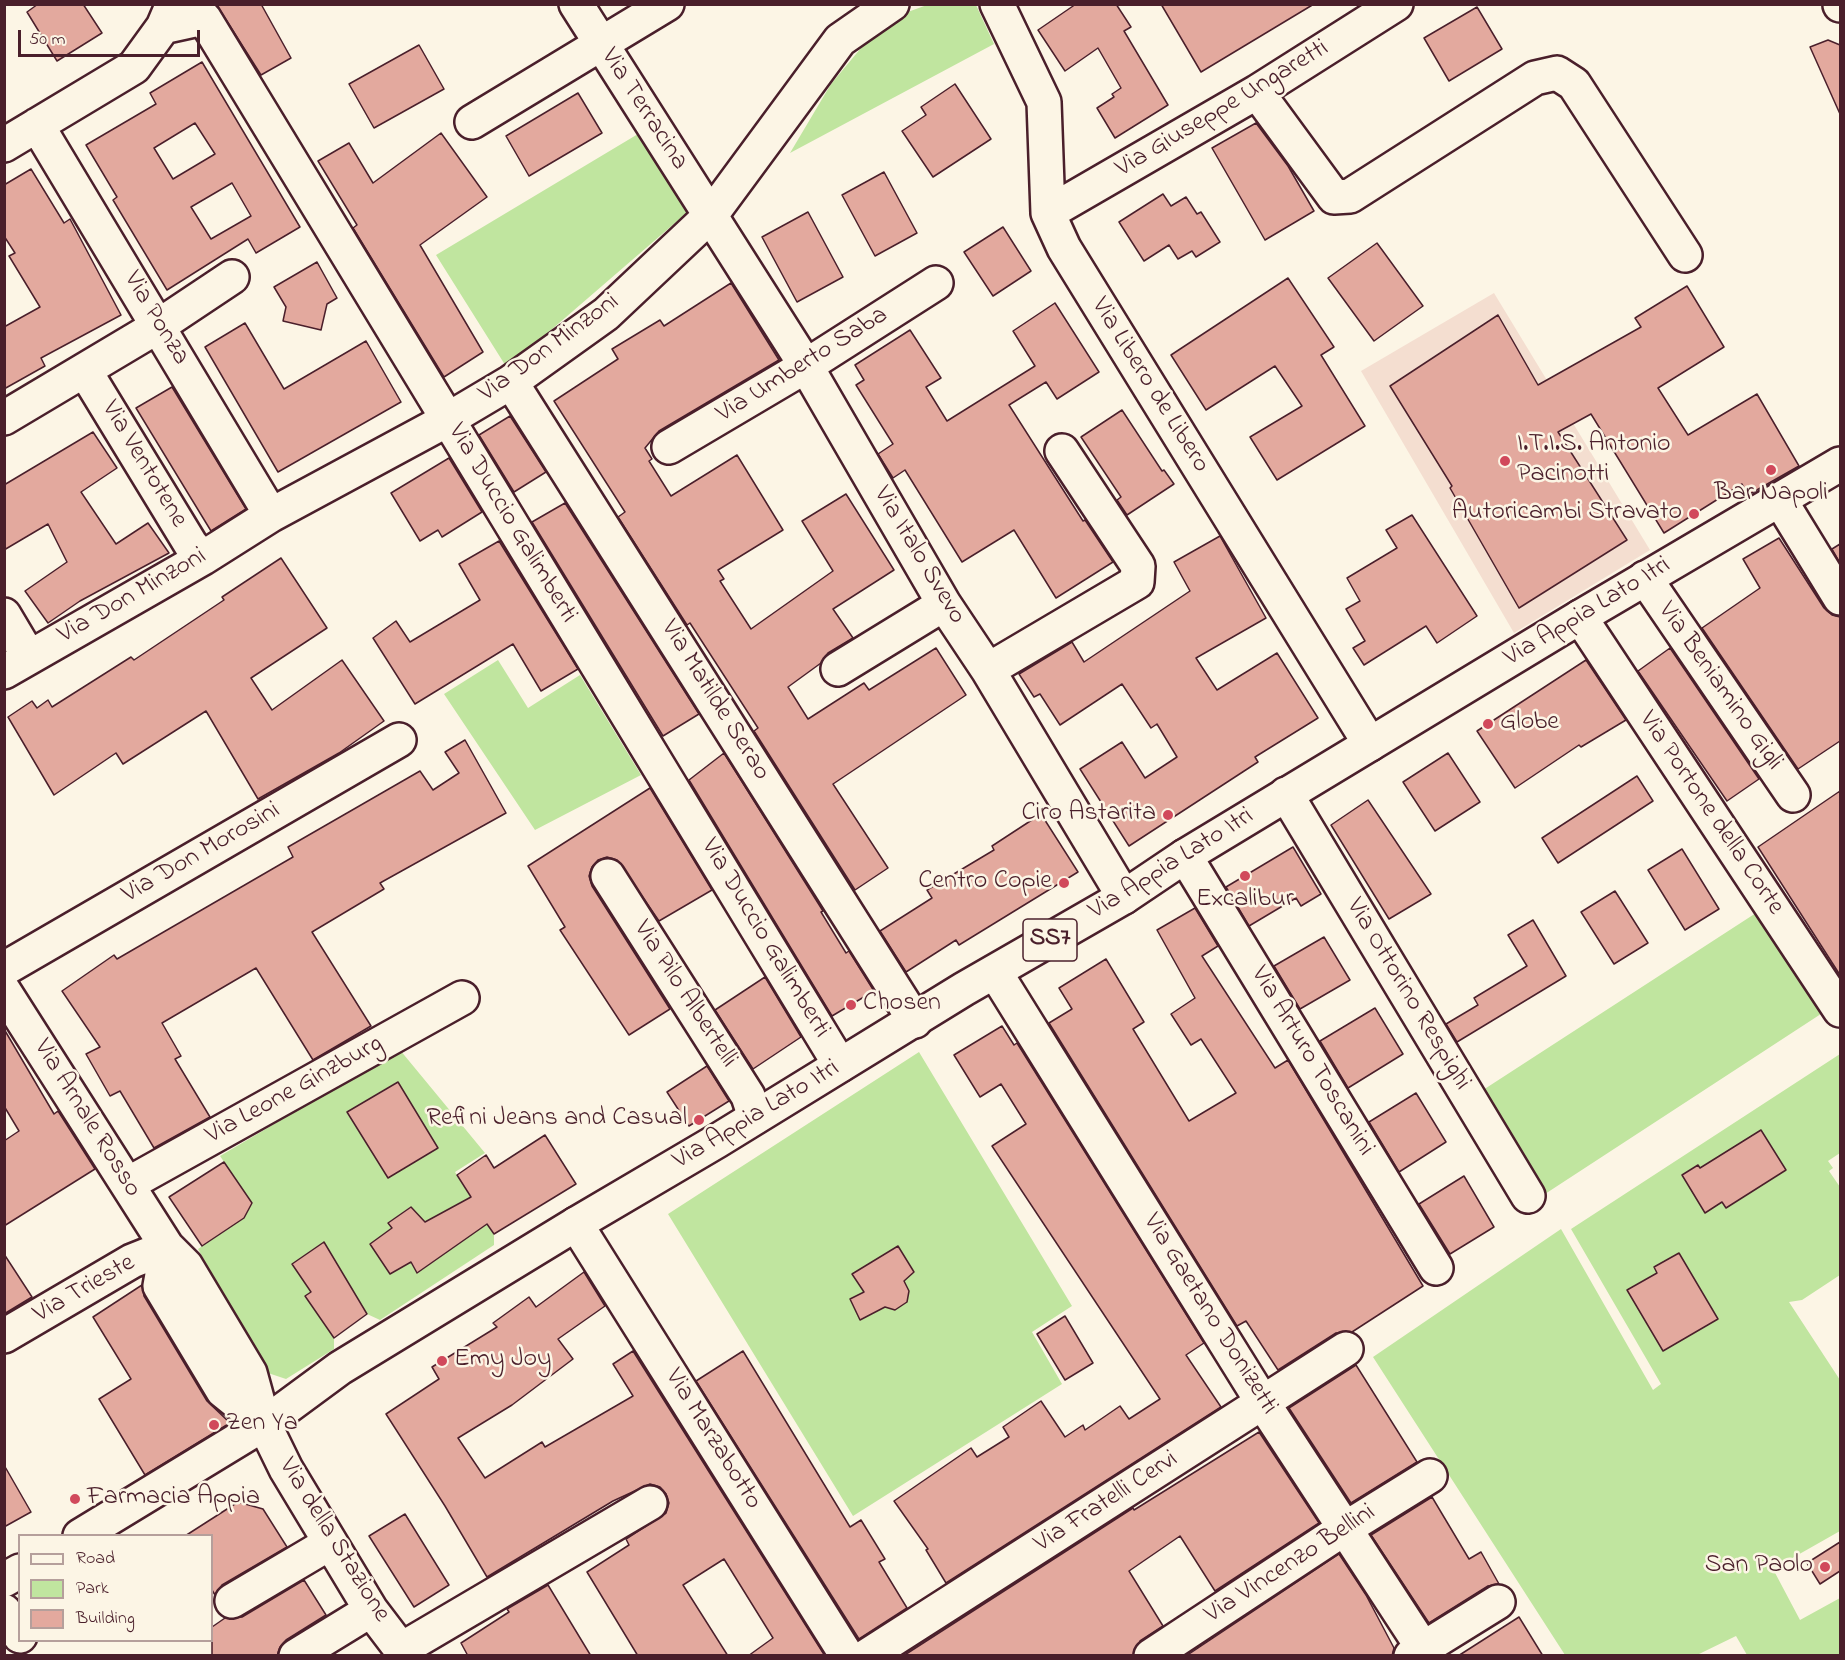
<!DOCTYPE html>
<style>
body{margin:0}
#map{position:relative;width:1845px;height:1660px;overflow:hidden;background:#fcf5e5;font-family:"Indie Flower",sans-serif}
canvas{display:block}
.frame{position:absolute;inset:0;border:6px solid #4a1f2b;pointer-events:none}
.legend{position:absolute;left:18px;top:1534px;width:195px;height:108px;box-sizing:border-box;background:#fcf5e5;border:2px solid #b59f9b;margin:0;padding:8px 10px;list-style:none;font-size:18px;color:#4a1f2b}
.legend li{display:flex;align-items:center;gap:12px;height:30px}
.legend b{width:30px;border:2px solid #b59f9b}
.scale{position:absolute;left:18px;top:30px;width:182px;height:27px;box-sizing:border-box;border:3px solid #4a1f2b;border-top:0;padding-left:8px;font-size:18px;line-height:21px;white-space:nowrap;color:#4a1f2b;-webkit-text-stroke:4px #fcf5e5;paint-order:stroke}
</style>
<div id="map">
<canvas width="1845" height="1660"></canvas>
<div class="frame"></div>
<ul class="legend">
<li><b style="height:8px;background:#fcf5e5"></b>Road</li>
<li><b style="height:16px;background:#c0e59f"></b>Park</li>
<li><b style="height:16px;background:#e3a99e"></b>Building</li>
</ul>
<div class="scale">50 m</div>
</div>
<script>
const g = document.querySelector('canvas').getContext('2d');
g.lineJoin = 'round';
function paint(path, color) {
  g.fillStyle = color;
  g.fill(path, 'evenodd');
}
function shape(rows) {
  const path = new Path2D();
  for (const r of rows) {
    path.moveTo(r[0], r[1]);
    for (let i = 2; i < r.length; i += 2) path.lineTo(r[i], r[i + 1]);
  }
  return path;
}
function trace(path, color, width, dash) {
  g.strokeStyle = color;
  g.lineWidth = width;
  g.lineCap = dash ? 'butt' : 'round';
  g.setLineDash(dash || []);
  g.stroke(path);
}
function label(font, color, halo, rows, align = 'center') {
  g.font = font + ' "Indie Flower",sans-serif';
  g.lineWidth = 5;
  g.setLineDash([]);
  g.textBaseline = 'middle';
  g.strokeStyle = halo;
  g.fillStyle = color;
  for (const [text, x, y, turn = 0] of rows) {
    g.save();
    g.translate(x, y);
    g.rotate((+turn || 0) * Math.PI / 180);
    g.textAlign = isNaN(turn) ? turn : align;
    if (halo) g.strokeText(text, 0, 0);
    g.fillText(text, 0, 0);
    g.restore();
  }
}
paint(shape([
 [1494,293,1650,550,1514,633,1361,371]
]), '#f4ded0');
paint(shape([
 [927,5,976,5,994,44,790,153,831,84,866,42,905,13],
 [638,134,690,210,507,368,436,255],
 [498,660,528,708,580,675,641,775,535,830,444,694],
 [1756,913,1827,1010,1545,1194,1483,1090],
 [400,1050,485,1153,455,1172,494,1235,494,1245,380,1320,367,1314,324,1243,293,1264,311,1292,306,1296,334,1338,334,1349,286,1379,268,1373,198,1249,244,1218,252,1203,220,1156],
 [397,1082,438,1148,388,1178,347,1112],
 [410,1207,425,1222,443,1213,460,1243,417,1273,411,1262,390,1274,371,1244,392,1228,388,1223],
 [919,1052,1072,1306,1032,1332,1062,1384,853,1516,668,1214],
 [1840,1054,1840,1153,1828,1161,1833,1168,1829,1171,1840,1187,1840,1275,1802,1300,1789,1302,1840,1380,1840,1531,1773,1569,1800,1620,1840,1598,1840,1655,1747,1655,1736,1636,1697,1655,1565,1655,1373,1357,1561,1229,1653,1390,1661,1384,1571,1229],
 [1761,1130,1786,1170,1726,1208,1722,1202,1705,1212,1682,1175,1697,1165,1700,1168],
 [1679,1253,1718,1319,1663,1351,1628,1290,1657,1273,1654,1267]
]), '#c0e59f');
const building = shape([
 [38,4,83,4,102,33,57,61,27,12,38,4],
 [216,4,261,4,291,58,261,75,216,4],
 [1076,4,1116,4,1131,27,1124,31,1168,105,1115,138,1097,108,1114,97,1112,94,1121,88,1098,48,1065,71,1038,30,1076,4],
 [1161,4,1314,4,1201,72,1161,4],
 [1477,7,1502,49,1449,81,1424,38,1477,7],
 [1828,40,1840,45,1840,114,1810,47,1828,40],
 [419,45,444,89,374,128,349,84,419,45],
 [202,62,300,227,256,253,248,239,167,290,113,200,117,197,86,145,156,104,150,93,202,62],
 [195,123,215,154,173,179,154,148,195,123],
 [232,183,251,216,211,239,191,207,232,183],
 [955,84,991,139,933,177,902,131,926,115,921,107,955,84],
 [578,93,602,133,529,176,506,136,578,93],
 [1256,123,1288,166,1314,211,1265,240,1212,148,1256,123],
 [441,133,487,197,420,245,483,352,444,377,353,228,357,225,318,161,349,143,373,183,441,133],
 [31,169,64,223,70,219,121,315,41,358,45,366,4,389,4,327,40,307,9,256,15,253,4,236,4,185,31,169],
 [884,172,917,233,875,256,842,195,884,172],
 [1163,194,1171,206,1186,197,1197,214,1201,212,1220,242,1196,257,1192,251,1178,259,1169,245,1144,261,1119,222,1163,194],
 [808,212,843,277,797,302,762,237,808,212],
 [1003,227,1031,271,993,296,964,252,1003,227],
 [1377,243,1423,306,1374,341,1328,278,1377,243],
 [317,262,337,298,327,304,321,330,283,321,286,307,274,287,317,262],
 [1288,278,1334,347,1321,355,1365,426,1277,480,1250,437,1302,406,1275,366,1206,410,1171,355,1288,278],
 [731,283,779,360,659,431,645,448,652,459,649,461,671,496,737,455,783,530,718,570,724,579,720,581,751,629,833,571,802,521,846,494,894,570,833,609,853,638,828,653,821,663,788,687,808,719,864,683,869,690,936,648,966,695,833,784,888,868,855,890,754,731,758,728,690,623,687,625,618,517,625,512,554,401,618,359,612,349,660,320,664,326,731,283],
 [1687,286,1724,347,1658,388,1688,435,1757,394,1799,466,1748,495,1742,484,1664,533,1591,414,1558,432,1627,540,1519,608,1450,488,1452,486,1390,386,1498,315,1538,385,1641,327,1635,318,1687,286],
 [1055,303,1099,372,1057,399,1046,382,1009,405,1083,521,1085,520,1113,562,1056,598,1014,530,962,562,905,470,893,478,878,454,893,444,856,385,864,380,855,365,910,330,941,378,926,387,947,421,1035,366,1013,331,1055,303],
 [245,323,284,389,366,341,401,402,278,472,205,347,245,323],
 [172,387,246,509,211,531,136,408,172,387],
 [1122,410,1162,471,1164,470,1174,484,1127,515,1117,500,1121,497,1081,437,1122,410],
 [510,416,546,472,514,492,479,435,510,416],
 [93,432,117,468,81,492,116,544,148,523,169,553,80,601,48,623,25,591,67,562,48,524,4,550,4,485,93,432],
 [449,458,482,512,442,537,438,530,420,541,391,493,449,458],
 [565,503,699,714,663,736,532,522,565,503],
 [1412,515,1477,616,1437,643,1426,626,1364,665,1353,648,1365,641,1346,609,1360,601,1347,578,1397,548,1386,530,1412,515],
 [1220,536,1266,618,1196,658,1217,690,1277,653,1318,718,1255,757,1258,762,1129,846,1080,769,1122,742,1145,778,1177,757,1157,724,1151,728,1122,684,1060,725,1040,694,1034,697,1019,674,1072,642,1084,662,1190,591,1174,562,1220,536],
 [1779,538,1824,608,1832,615,1840,617,1840,741,1798,769,1702,628,1760,588,1743,559,1779,538],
 [499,541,578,669,541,691,513,644,415,704,373,638,396,621,410,642,480,600,459,564,499,541],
 [1840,544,1840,563,1832,549,1840,544],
 [281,558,327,628,251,678,272,710,342,660,384,721,339,753,258,799,206,711,123,764,116,753,54,795,8,717,32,701,37,708,48,700,52,707,131,657,134,660,224,600,222,597,281,558],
 [1670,648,1759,779,1727,801,1638,671,1670,648],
 [1586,660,1626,720,1581,747,1579,745,1515,788,1477,731,1586,660],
 [465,740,506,813,380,883,384,889,312,932,371,1026,313,1060,256,968,162,1023,181,1056,175,1059,210,1117,154,1148,120,1091,110,1096,86,1054,100,1047,62,991,114,955,117,959,293,857,288,847,420,771,433,790,459,773,445,752,465,740],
 [724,753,823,911,821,912,846,953,849,951,874,991,832,1016,689,780,724,753],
 [1448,753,1480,802,1435,831,1403,782,1448,753],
 [1637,776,1653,801,1558,863,1542,838,1637,776],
 [650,788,712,890,659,921,617,860,607,857,598,860,592,867,589,876,592,886,670,1009,629,1035,560,930,565,927,528,866,650,788],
 [1840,791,1840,975,1758,847,1840,791],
 [1368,800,1431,894,1389,919,1331,825,1368,800],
 [1041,814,1078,872,959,945,956,940,906,972,880,931,932,898,927,890,994,850,992,846,1041,814],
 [1293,847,1321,894,1301,906,1296,898,1249,926,1226,887,1293,847],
 [1682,849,1719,909,1685,930,1648,870,1682,849],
 [1615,891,1648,943,1614,964,1581,912,1615,891],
 [1195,908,1218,946,1202,956,1275,1068,1288,1060,1423,1286,1352,1332,1336,1333,1278,1370,1246,1321,1237,1326,1049,1023,1072,1009,1059,988,1106,959,1144,1022,1133,1029,1189,1121,1236,1093,1201,1039,1191,1045,1171,1014,1195,998,1157,930,1195,908],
 [1533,920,1566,976,1457,1042,1446,1024,1478,1005,1474,998,1527,966,1508,935,1533,920],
 [1324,937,1350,980,1300,1009,1274,966,1324,937],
 [765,977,801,1037,753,1069,715,1010,765,977],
 [1375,1008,1403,1054,1348,1088,1320,1041,1375,1008],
 [1002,1026,1014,1045,1017,1043,1204,1343,1186,1355,1221,1407,946,1583,926,1550,928,1549,894,1501,971,1448,977,1457,1009,1437,1003,1427,1041,1401,1065,1437,1083,1425,1085,1430,1120,1406,1129,1419,1160,1399,992,1146,1026,1124,1001,1084,980,1097,954,1055,1002,1026],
 [4,1029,54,1114,58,1111,95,1169,4,1226,4,1141,19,1131,4,1106,4,1029],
 [707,1066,729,1101,689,1126,667,1092,707,1066],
 [398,1082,438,1148,388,1178,347,1112,398,1082],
 [1416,1093,1446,1142,1399,1172,1369,1122,1416,1093],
 [1761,1130,1786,1170,1726,1208,1722,1202,1705,1213,1682,1175,1698,1165,1700,1168,1761,1130],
 [545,1135,576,1184,494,1234,487,1224,417,1273,411,1262,390,1274,370,1244,392,1228,388,1223,411,1207,425,1222,471,1197,457,1175,486,1155,494,1168,545,1135],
 [224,1162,252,1203,244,1218,202,1246,169,1197,224,1162],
 [1464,1176,1494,1227,1450,1254,1419,1204,1464,1176],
 [324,1242,367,1314,334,1338,305,1296,311,1292,292,1264,324,1242],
 [898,1246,914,1272,904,1281,909,1291,907,1302,895,1310,885,1307,860,1320,850,1299,864,1292,852,1274,898,1246],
 [1679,1253,1718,1319,1663,1351,1627,1290,1657,1273,1654,1267,1679,1253],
 [4,1254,32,1297,4,1314,4,1254],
 [584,1272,605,1306,558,1339,573,1359,512,1405,458,1438,485,1478,542,1442,545,1447,633,1396,613,1364,633,1351,825,1656,748,1656,773,1638,724,1559,683,1585,728,1656,638,1656,587,1572,629,1545,626,1539,666,1513,669,1503,666,1494,660,1487,650,1484,613,1501,487,1577,445,1506,386,1414,439,1379,432,1367,497,1327,493,1323,529,1297,536,1307,584,1272],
 [142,1285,144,1296,207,1401,230,1423,145,1475,99,1399,131,1379,93,1317,142,1285],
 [1065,1316,1093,1363,1065,1380,1037,1334,1065,1316],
 [743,1351,850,1527,861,1520,885,1559,879,1562,907,1608,859,1639,696,1381,743,1351],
 [1356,1365,1417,1462,1351,1503,1289,1408,1356,1365],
 [1259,1432,1319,1523,1215,1591,1180,1536,1129,1571,1163,1626,1140,1641,1133,1656,903,1656,1133,1508,1134,1510,1259,1432],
 [4,1465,31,1512,4,1527,4,1465],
 [1432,1497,1469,1559,1481,1552,1499,1584,1488,1586,1429,1623,1371,1535,1432,1497],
 [238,1502,263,1509,287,1547,222,1585,215,1595,212,1590,212,1536,185,1536,238,1502],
 [405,1514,449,1585,414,1607,369,1536,405,1514],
 [1840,1542,1840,1571,1820,1584,1807,1563,1840,1542],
 [1339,1554,1366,1595,1394,1648,1392,1656,1186,1656,1339,1554],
 [304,1580,326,1615,286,1640,280,1647,277,1656,212,1656,212,1627,225,1618,242,1617,304,1580],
 [548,1585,591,1656,468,1656,461,1643,509,1612,507,1609,548,1585],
 [1519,1617,1543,1656,1458,1656,1519,1617]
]);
paint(building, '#e3a99e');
trace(building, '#4a1f2b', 1.5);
const minor = shape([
 [576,4,806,366,944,604,988,670,1124,897],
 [997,4,1044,102,1048,213,1064,248,1370,744],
 [1840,4,1840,5],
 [163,27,204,18,840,1065],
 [1257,92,1334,197,1350,196,1535,78,1557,73,1574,84,1685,255],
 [472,122,667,4],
 [37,125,271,515],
 [4,145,134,67,163,27,172,6],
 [1048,213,1257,92,1396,4],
 [85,371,191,545,203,558],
 [511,382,915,1021],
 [4,418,160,325,232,277],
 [669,447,806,366,936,283],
 [1780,500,1840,598],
 [1645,578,1793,795],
 [4,615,29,657],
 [1580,617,1840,1010],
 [838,669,944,604],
 [988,670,1137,582,1138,566,1062,451],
 [4,672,203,558,271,515,447,420,511,382,606,314,711,215,840,40,892,4],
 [1286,794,1528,1196],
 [1185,856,1436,1268],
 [608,876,748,1096,755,1117],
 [4,969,399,740],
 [995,972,1263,1403,1428,1656],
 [4,991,167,1247,186,1266,250,1373,264,1424,286,1469,371,1610,406,1656],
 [128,1184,462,998],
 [576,1224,847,1656],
 [167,1247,160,1286,223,1391,264,1424],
 [4,1336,132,1261,167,1247],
 [232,1601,330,1543],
 [4,1611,20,1636],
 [402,1649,650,1503],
 [296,1656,371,1610],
 [867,1656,1346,1349],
 [1151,1656,1330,1538,1430,1476],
 [1411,1656,1498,1602]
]);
const major = shape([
 [80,1536,264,1424,340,1368,576,1224,717,1141,964,989,1124,897,1185,856,1580,617,1840,464],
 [4,1580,20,1571]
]);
trace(minor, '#4a1f2b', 38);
trace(major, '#4a1f2b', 38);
trace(minor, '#fcf5e5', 33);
trace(major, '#fcf5e5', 33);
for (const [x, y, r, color] of [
 [1505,461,6,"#d1495b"],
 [1771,470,6,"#d1495b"],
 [1694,514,6,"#d1495b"],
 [1488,724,6,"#d1495b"],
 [1168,815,6,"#d1495b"],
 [1245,876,6,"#d1495b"],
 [1064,883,6,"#d1495b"],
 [851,1005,6,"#d1495b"],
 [699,1120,6,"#d1495b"],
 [442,1361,6,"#d1495b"],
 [214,1425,6,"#d1495b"],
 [75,1499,6,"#d1495b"],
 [1825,1567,6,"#d1495b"]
]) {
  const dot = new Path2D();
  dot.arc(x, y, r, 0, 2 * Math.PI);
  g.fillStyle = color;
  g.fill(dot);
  trace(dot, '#fcf5e5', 2);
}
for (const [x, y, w] of [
 [1050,940,54]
]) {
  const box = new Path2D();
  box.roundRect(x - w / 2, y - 21, w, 42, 4.5);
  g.fillStyle = '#fcf5e5';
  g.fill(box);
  trace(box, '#4a1f2b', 1.5);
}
label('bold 24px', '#4a1f2b', null, [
 ["SS7",1050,940]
]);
label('26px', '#4a1f2b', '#fcf5e5', [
 ["Via Terracina",643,110,57],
 ["Via Giuseppe Ungaretti",1223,110,-31],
 ["Via Ponza",155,319,59],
 ["Via Don Minzoni",550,349,-36],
 ["Via Umberto Saba",803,366,-32],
 ["Via Libero de Libero",1149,386,58],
 ["Via Ventotene",143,465,59],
 ["Via Duccio Galimberti",511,524,59],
 ["Via Italo Svevo",918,556,59],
 ["Via Don Minzoni",133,597,-30],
 ["Via Appia Lato Itri",1588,613,-31],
 ["Via Beniamino Gigli",1719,687,55],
 ["Via Matilde Serao",714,701,58],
 ["Via Portone della Corte",1710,814,56],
 ["Via Don Morosini",202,854,-30],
 ["Via Appia Lato Itri",1172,865,-32],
 ["Via Duccio Galimberti",764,939,59],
 ["Via Pilo Albertelli",684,995,57],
 ["Via Ottorino Respighi",1407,995,59],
 ["Via Arturo Toscanini",1311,1062,59],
 ["Via Leone Ginzburg",295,1091,-29],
 ["Via Appia Lato Itri",757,1116,-31],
 ["Via Arnale Rosso",86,1119,58],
 ["Via Trieste",85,1290,-30],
 ["Via Gaetano Donizetti",1209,1315,58],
 ["Via Marzabotto",712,1440,58],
 ["Via Fratelli Cervi",1107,1503,-33],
 ["Via della Stazione",333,1541,58],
 ["Via Vincenzo Bellini",1291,1565,-33]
]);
label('26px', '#4a1f2b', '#fcf5e5', [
 ["I.T.I.S. Antonio",1517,446],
 ["Pacinotti",1517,476],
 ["Bar Napoli",1771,495,"center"],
 ["Autoricambi Stravato",1682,514,"right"],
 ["Globe",1500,724],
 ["Ciro Astarita",1156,815,"right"],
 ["Centro Copie",1052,883,"right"],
 ["Excalibur",1245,901,"center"],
 ["Chosen",863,1005],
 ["Refini Jeans and Casual",687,1120,"right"],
 ["Emy Joy",454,1361],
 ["Zen Ya",226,1425],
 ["Farmacia Appia",87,1499],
 ["San Paolo",1813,1567,"right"]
], 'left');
</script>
